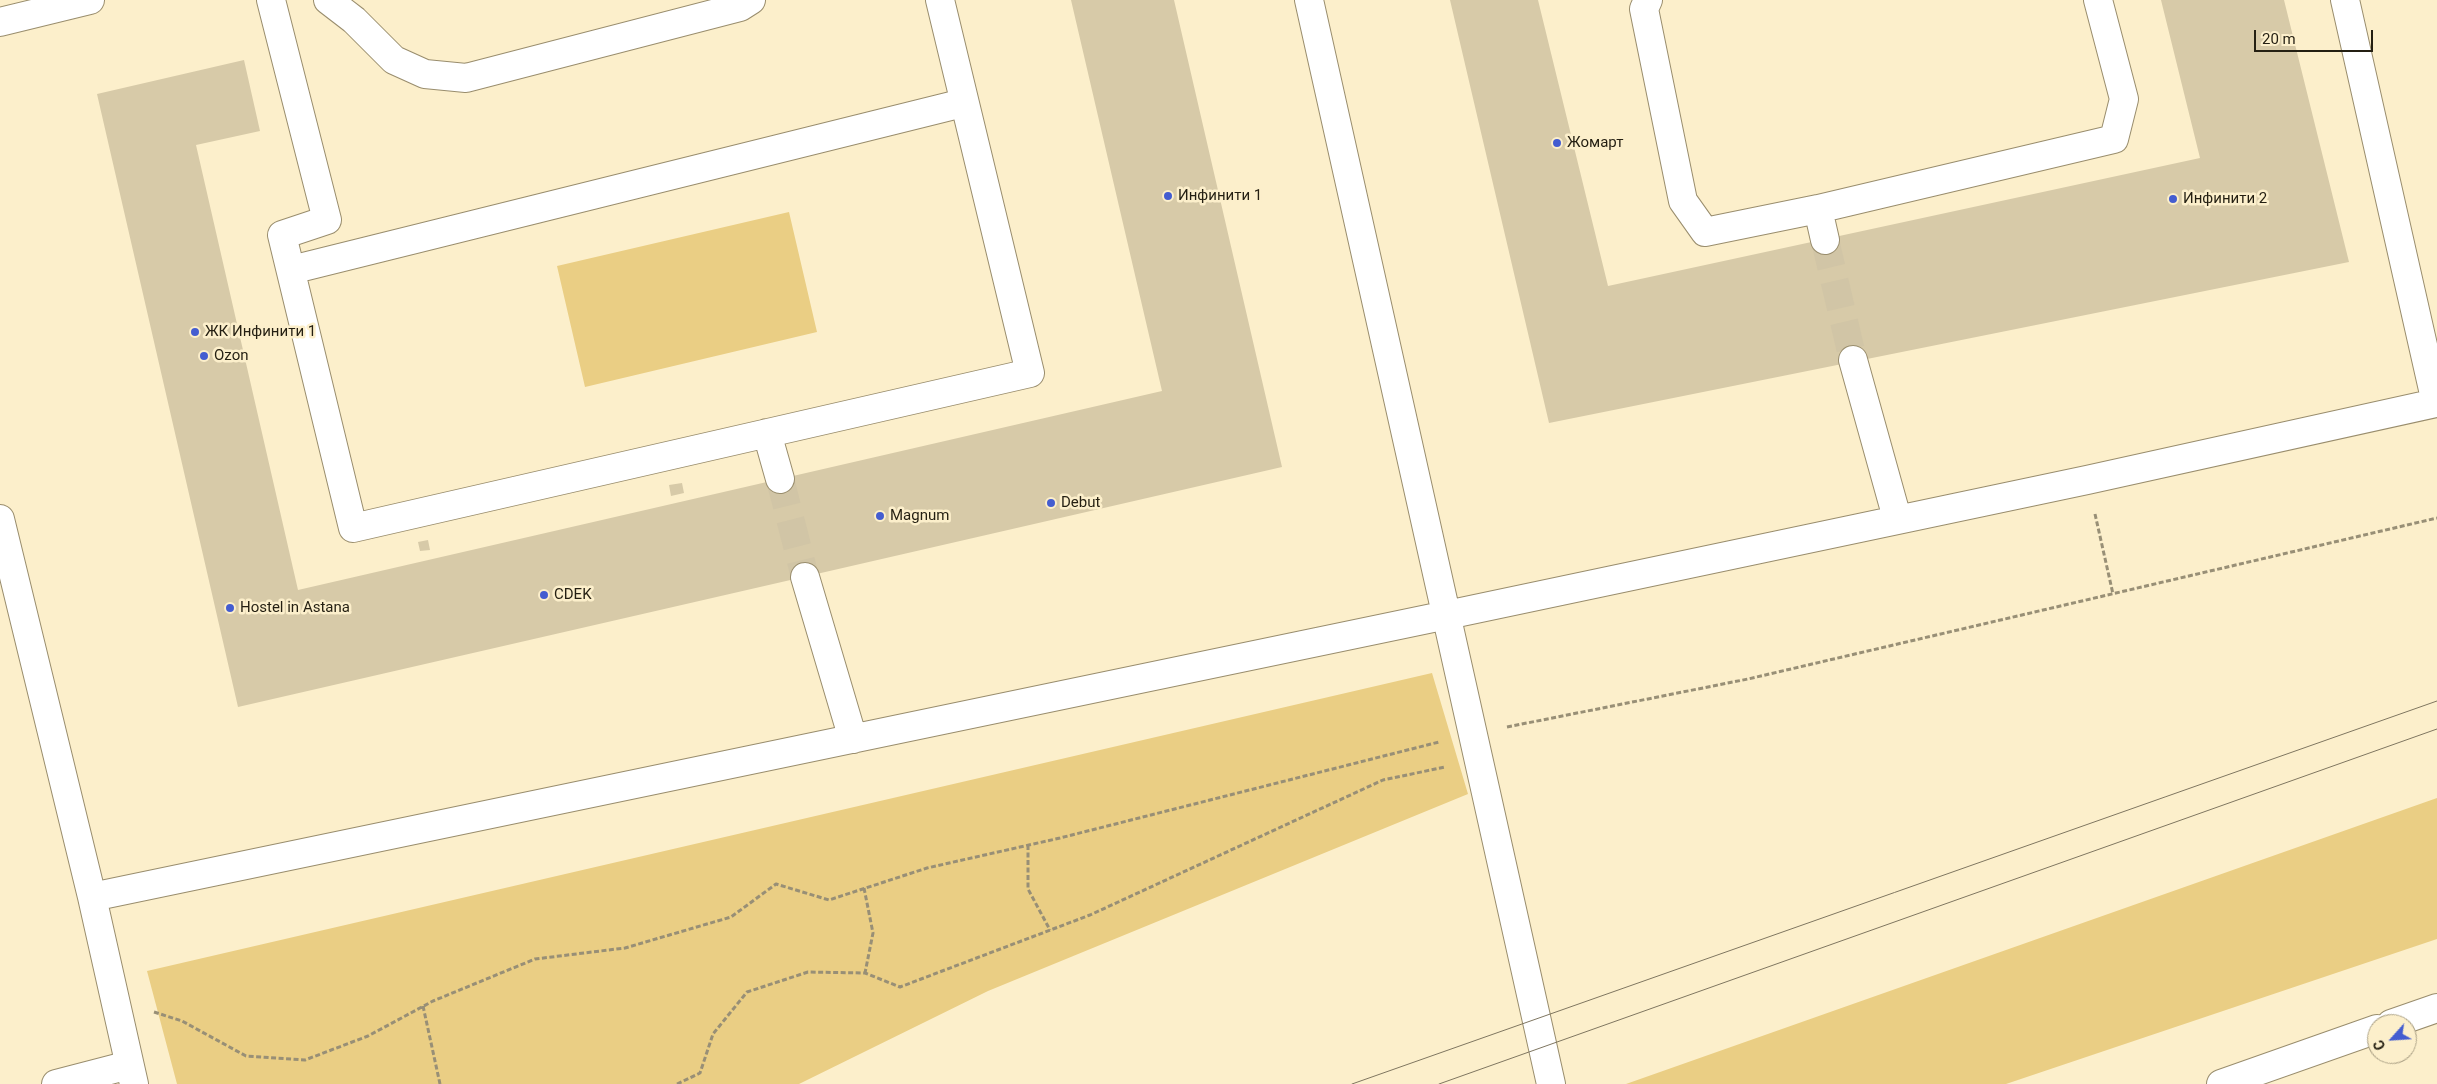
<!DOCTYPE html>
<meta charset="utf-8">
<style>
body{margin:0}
#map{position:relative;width:2437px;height:1084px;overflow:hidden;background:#fcefcb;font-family:Roboto,sans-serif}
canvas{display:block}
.north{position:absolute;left:2367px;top:1014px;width:50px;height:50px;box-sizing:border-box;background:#fcefcb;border:1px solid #a69c81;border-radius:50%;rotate:244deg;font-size:14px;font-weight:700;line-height:20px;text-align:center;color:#241f12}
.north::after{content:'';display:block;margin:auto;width:18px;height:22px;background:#445dd0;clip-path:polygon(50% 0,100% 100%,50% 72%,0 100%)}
.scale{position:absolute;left:2254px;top:30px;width:119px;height:22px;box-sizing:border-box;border:2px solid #241f12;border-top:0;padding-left:6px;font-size:15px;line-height:18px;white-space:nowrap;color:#241f12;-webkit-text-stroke:4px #fcefcb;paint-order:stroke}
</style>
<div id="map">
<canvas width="2437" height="1084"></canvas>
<div class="north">С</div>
<div class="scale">20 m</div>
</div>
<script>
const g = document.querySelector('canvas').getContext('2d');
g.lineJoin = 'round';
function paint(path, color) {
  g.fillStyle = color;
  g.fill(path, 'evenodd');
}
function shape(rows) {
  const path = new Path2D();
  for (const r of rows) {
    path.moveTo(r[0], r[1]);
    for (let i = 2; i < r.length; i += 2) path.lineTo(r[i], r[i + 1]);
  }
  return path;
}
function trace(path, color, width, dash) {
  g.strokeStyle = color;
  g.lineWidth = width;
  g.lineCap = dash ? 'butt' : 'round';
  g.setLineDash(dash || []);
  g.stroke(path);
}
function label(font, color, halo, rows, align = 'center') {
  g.font = font + ' Roboto,sans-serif';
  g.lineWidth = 5;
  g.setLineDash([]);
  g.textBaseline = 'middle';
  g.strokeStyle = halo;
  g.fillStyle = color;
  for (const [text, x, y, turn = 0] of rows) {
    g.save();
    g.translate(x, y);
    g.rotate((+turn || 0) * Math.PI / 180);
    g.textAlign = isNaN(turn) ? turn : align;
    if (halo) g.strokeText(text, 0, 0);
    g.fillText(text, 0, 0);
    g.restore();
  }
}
paint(shape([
 [789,212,817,332,585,387,557,266],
 [1432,673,1468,794,988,991,799,1084,177,1084,147,971],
 [2437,798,2437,939,2006,1084,1626,1084]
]), '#eace84');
paint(shape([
 [1071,0,1174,0,1282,467,238,707,97,94,244,60,260,131,196,145,298,590,1162,391],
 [1450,0,1538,0,1608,286,2200,158,2161,0,2284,0,2349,262,1549,423],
 [682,483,684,493,671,496,669,485],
 [428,540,430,550,420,551,418,542]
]), '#d7caa8');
trace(shape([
 [1825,240,1853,360],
 [780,479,805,577]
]), '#d1c5a6', 28, [28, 14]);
const minor = shape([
 [271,0,327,220,282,235,353,528,1030,373,940,0],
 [328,0,354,20,394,60,425,74,466,78,740,7,751,0],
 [1309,0,1551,1084],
 [1648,0,1644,9,1683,201,1705,232,1818,209,2114,139,2124,99,2098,0],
 [0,22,90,0],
 [1818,209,1825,240],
 [291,270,963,103],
 [1853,360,1897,518],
 [767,433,780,479],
 [0,519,92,897,134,1084],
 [805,577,853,739],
 [92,897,1447,615,2087,480,2436,403,2345,0],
 [56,1084,129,1065]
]);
const major = shape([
 [2391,1024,2437,1008],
 [2221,1084,2377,1029]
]);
trace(minor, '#998d6d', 30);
trace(major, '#998d6d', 30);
trace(shape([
 [2095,514,2113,594],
 [1507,727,1748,679,2437,518],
 [1028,845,1028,889,1050,930],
 [864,888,873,933,865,973],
 [423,1006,440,1084],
 [154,1012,182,1021,246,1056,305,1060,368,1036,433,1001,535,959,625,948,731,917,776,884,829,900,927,868,1060,838,1439,742],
 [677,1084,700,1073,713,1034,747,992,808,972,865,973,900,987,1090,915,1383,780,1445,767]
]), '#988f76', 3, [5, 2.5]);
trace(minor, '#fff', 28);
trace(major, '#fff', 28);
trace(shape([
 [1352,1084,2437,701],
 [1439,1084,2437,729]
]), '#7f7660', 1);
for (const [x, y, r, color] of [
 [1557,143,5,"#445dd0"],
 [1168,196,5,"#445dd0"],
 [2173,199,5,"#445dd0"],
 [195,332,5,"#445dd0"],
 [204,356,5,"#445dd0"],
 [1051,503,5,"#445dd0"],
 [880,516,5,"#445dd0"],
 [544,595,5,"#445dd0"],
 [230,608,5,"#445dd0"]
]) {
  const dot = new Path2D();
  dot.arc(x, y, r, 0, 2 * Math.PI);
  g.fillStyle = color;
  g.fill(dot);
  trace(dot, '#fcefcb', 2);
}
label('15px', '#241f12', '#fcefcb', [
 ["Жомарт",1567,143],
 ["Инфинити 1",1178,196],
 ["Инфинити 2",2183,199],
 ["ЖК Инфинити 1",205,332],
 ["Ozon",214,356],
 ["Debut",1061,503],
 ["Magnum",890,516],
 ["CDEK",554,595],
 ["Hostel in Astana",240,608]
], 'left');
</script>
